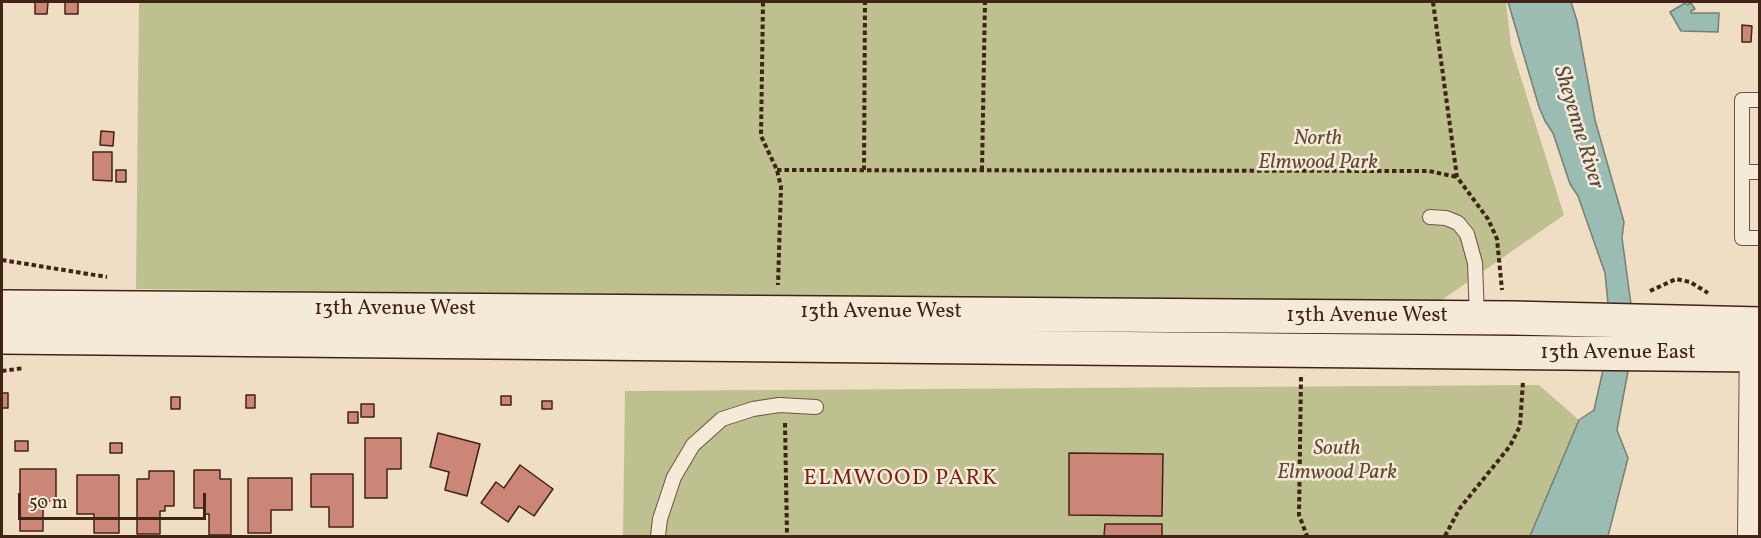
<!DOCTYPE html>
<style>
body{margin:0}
#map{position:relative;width:1761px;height:538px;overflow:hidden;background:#efdec3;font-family:Vollkorn,serif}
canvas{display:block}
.frame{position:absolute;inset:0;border:3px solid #412317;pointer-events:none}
.scale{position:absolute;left:18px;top:493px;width:188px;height:27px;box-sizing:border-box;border:3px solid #412317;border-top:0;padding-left:8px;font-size:18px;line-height:21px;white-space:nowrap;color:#412317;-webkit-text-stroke:4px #f5ead8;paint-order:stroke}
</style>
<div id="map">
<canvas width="1761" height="538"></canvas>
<div class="frame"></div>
<div class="scale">50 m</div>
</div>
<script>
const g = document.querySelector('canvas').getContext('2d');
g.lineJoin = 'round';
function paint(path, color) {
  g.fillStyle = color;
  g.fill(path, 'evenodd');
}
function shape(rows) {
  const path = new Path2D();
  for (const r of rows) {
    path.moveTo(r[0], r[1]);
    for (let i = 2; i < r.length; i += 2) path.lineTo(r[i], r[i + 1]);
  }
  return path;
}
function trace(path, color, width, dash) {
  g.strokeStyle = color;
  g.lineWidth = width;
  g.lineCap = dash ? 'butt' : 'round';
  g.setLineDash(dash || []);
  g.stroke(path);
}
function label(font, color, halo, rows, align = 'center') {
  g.font = font + ' Vollkorn,serif';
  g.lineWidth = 5;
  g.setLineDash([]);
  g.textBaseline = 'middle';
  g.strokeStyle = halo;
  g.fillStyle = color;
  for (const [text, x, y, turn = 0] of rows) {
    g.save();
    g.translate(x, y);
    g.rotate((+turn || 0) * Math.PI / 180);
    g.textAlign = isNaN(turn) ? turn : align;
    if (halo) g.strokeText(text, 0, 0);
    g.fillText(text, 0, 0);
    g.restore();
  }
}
paint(shape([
 [139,2,1506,2,1511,46,1564,215,1436,304,136,289],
 [1539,385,1579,420,1530,536,623,536,625,391]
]), '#bec090');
const water = shape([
 [1508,2,1571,2,1577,21,1595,120,1624,222,1622,238,1635,334,1617,430,1628,458,1608,536,1530,536,1579,420,1594,410,1611,334,1605,273,1578,196,1570,184,1553,133,1545,121,1539,107,1508,2],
 [1685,3,1687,5,1691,3,1695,9,1691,11,1691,13,1719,13,1718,32,1681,31,1670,12,1685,3]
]);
paint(water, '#9abcb3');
trace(water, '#767f75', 1.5);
const building = shape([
 [35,2,48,2,47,14,35,14,35,2],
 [65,2,78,2,78,14,65,14,65,2],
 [1742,25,1752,26,1751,42,1742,42,1742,25],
 [101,131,114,132,113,146,100,145,101,131],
 [93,152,112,152,112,181,93,180,93,152],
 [116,170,126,170,126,182,116,182,116,170],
 [2,393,8,393,8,408,2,408,2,393],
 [246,395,255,395,255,408,246,408,246,395],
 [501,396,511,396,511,405,501,405,501,396],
 [171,397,180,397,180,409,171,409,171,397],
 [542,401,552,401,552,409,542,409,542,401],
 [361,404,374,404,374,417,361,417,361,404],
 [348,412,358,412,358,423,348,423,348,412],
 [438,433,480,444,467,496,445,490,449,472,430,467,438,433],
 [365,438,401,438,401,469,387,469,387,498,365,498,365,438],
 [15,441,28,441,28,451,15,451,15,441],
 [110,443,122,443,122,453,110,453,110,443],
 [1069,453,1163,454,1162,516,1069,515,1069,453],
 [520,465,553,489,534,516,519,506,508,522,481,503,496,482,504,488,520,465],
 [20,469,56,469,56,501,43,501,43,531,20,531,20,469],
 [194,470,220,470,220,479,231,479,231,535,209,535,209,514,204,514,204,508,194,508,194,470],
 [149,471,174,471,174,506,165,506,165,511,160,511,160,534,137,534,137,479,149,479,149,471],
 [311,474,353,474,353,527,329,527,329,507,311,507,311,474],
 [77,475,119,475,119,533,94,533,94,514,77,514,77,475],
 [248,478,292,478,292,510,271,510,271,533,248,533,248,478],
 [1105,524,1162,524,1162,536,1104,536,1105,524]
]);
paint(building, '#cc8677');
trace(building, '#412317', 1.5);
const lane = shape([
 [1760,100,1742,100,1742,238,1760,238],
 [1742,172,1760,172],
 [1430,217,1446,218,1458,223,1467,234,1475,263,1477,319],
 [658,536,660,519,674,477,693,445,722,419,753,409,779,405,816,407]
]);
const street = shape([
 [1751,536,1753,336]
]);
const secondary = shape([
 [2,307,1512,318,1760,324],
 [2,337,1760,355]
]);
trace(lane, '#6c5242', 16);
trace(street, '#6c5242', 28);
trace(secondary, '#412317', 36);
trace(shape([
 [763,2,761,136,777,170,781,187,778,285],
 [1433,2,1457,177,1488,219,1497,239,1502,290],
 [777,170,1429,171,1457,177],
 [864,170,865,2],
 [982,170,985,2],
 [2,260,107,277],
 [1650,291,1676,279,1690,282,1708,293],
 [2,371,24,368],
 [1301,377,1299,515,1307,536],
 [785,423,787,536],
 [1445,536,1460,508,1510,446,1520,426,1523,381]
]), '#412317', 4, [4.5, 3]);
trace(lane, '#f5ead8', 14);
trace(street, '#f5ead8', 26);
trace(secondary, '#f5ead8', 33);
label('italic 21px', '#604a35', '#f5ead8', [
 ["North",1318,140],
 ["Elmwood Park",1318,164],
 ["South",1337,450],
 ["Elmwood Park",1337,474]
]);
label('21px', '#412317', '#f5ead8', [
 ["13th Avenue West",395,310],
 ["13th Avenue West",881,313],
 ["13th Avenue West",1367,317],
 ["13th Avenue East",1618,354]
]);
label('italic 22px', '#57493e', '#f5ead8', [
 ["Sheyenne River",1577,128,73]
]);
g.letterSpacing = '1.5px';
label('22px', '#7a1f14', '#f5ead8', [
 ["ELMWOOD PARK",901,480]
]);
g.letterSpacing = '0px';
</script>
